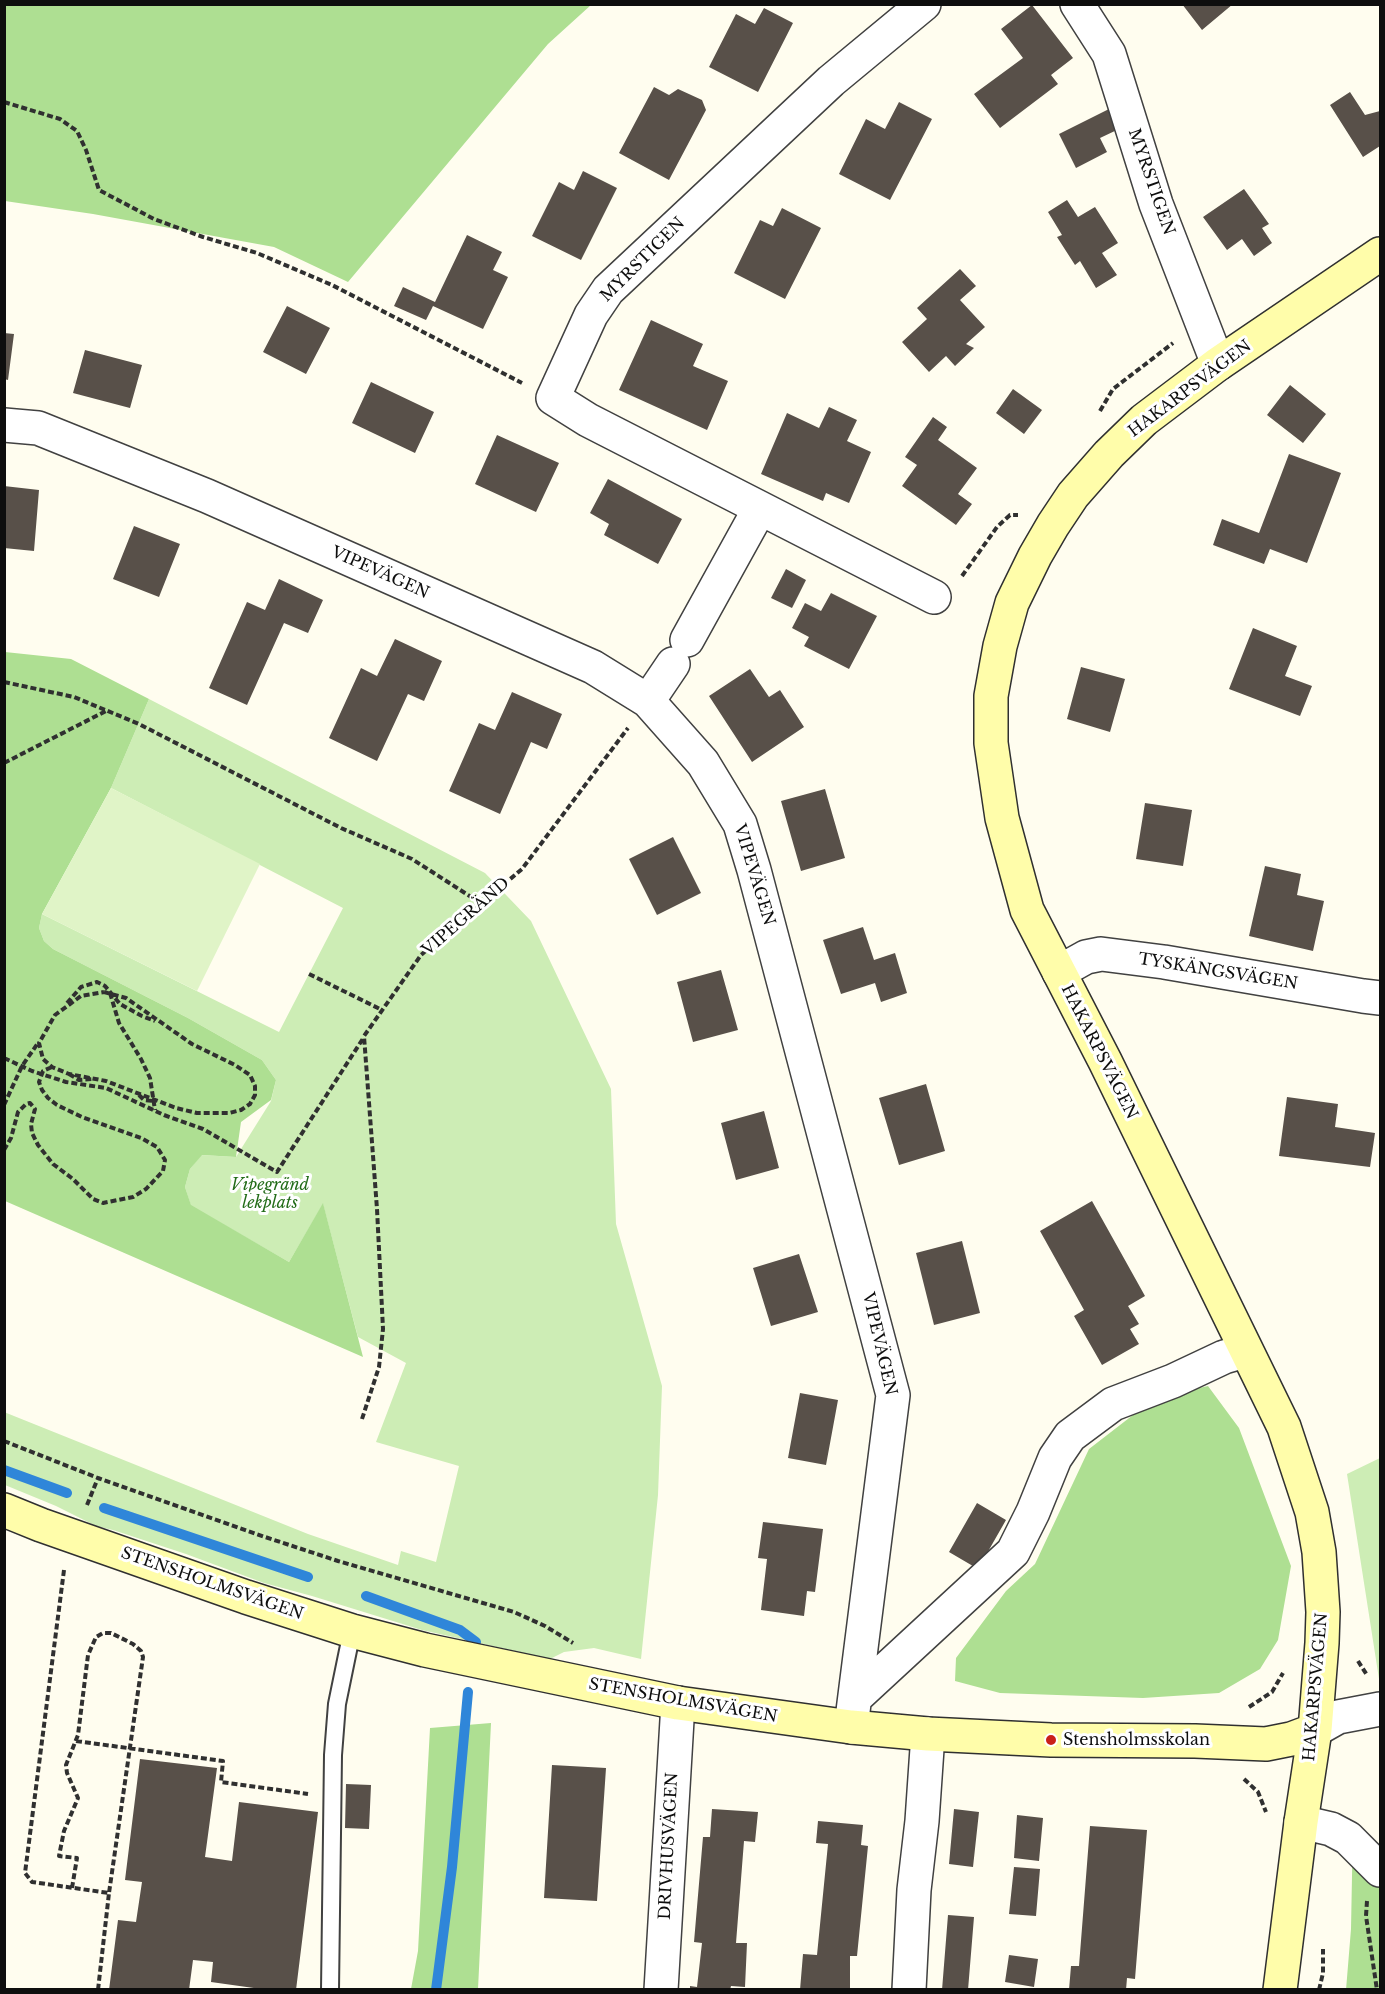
<!DOCTYPE html>
<meta charset="utf-8">
<style>
body{margin:0}
#map{position:relative;width:1385px;height:1994px;overflow:hidden;background:#fffdef;font-family:"Libre Baskerville",serif}
canvas{display:block}
.frame{position:absolute;inset:0;border:6px solid #0e0e0e;pointer-events:none}
</style>
<div id="map">
<canvas width="1385" height="1994"></canvas>
<div class="frame"></div>
</div>
<script>
const g = document.querySelector('canvas').getContext('2d');
g.lineJoin = 'round';
function paint(path, color) {
  g.fillStyle = color;
  g.fill(path, 'evenodd');
}
function shape(rows) {
  const path = new Path2D();
  for (const r of rows) {
    path.moveTo(r[0], r[1]);
    for (let i = 2; i < r.length; i += 2) path.lineTo(r[i], r[i + 1]);
  }
  return path;
}
function trace(path, color, width, dash) {
  g.strokeStyle = color;
  g.lineWidth = width;
  g.lineCap = dash ? 'butt' : 'round';
  g.setLineDash(dash || []);
  g.stroke(path);
}
function label(font, color, halo, rows, align = 'center') {
  g.font = font + ' "Libre Baskerville",serif';
  g.lineWidth = 6;
  g.setLineDash([]);
  g.textBaseline = 'middle';
  g.strokeStyle = halo;
  g.fillStyle = color;
  for (const [text, x, y, turn = 0] of rows) {
    g.save();
    g.translate(x, y);
    g.rotate((+turn || 0) * Math.PI / 180);
    g.textAlign = isNaN(turn) ? turn : align;
    if (halo) g.strokeText(text, 0, 0);
    g.fillText(text, 0, 0);
    g.restore();
  }
}
paint(shape([
 [149,699,485,873,531,921,611,1089,616,1224,662,1386,658,1495,641,1659,594,1648,564,1652,550,1659,422,1630,312,1596,264,1583,186,1554,113,1530,96,1526,56,1506,5,1485,4,1412,308,1534,398,1565,401,1551,436,1562,459,1466,376,1442,406,1363,358,1337,323,1204,289,1262,191,1206,185,1187,190,1169,201,1155,236,1157,271,1101,276,1080,262,1060,188,1018,53,949,44,941,39,928,42,914,279,1032,343,908,111,788],
 [1380,1458,1380,1678,1379,1679,1347,1474]
]), '#cdedb5');
paint(shape([
 [5,4,591,4,591,5,548,44,348,282,274,247,93,214,5,201],
 [5,652,71,659,149,699,111,788,42,914,39,928,44,941,53,949,188,1018,262,1060,276,1080,271,1100,241,1122,236,1157,202,1155,190,1169,185,1187,191,1205,289,1262,323,1203,363,1357,5,1201],
 [1208,1386,1239,1428,1291,1566,1278,1640,1260,1669,1219,1693,1143,1698,1000,1693,955,1681,956,1658,1006,1591,1035,1564,1089,1449,1155,1398],
 [491,1723,478,1989,411,1989,418,1951,430,1728],
 [1353,1823,1380,1848,1380,1989,1346,1990,1351,1929]
]), '#aedf92');
paint(shape([
 [111,788,260,864,197,991,42,914]
]), '#e0f4c7');
trace(shape([
 [4,1470,67,1493],
 [104,1508,308,1577],
 [366,1596,460,1630,476,1642],
 [436,1990,452,1867,468,1692]
]), '#2f86d9', 10);
paint(shape([
 [1182,4,1233,4,1202,30],
 [1032,5,1073,58,1051,75,1058,84,1000,128,974,94,1023,58,1001,29],
 [764,8,793,23,758,92,709,67,736,14,755,24],
 [654,87,669,95,678,89,702,100,706,110,669,180,619,153],
 [1350,92,1365,115,1380,111,1380,146,1363,157,1330,105],
 [899,102,932,119,890,200,839,174,866,119,885,129],
 [1109,109,1119,129,1100,138,1107,152,1076,168,1059,134],
 [583,171,617,188,581,260,532,236,559,182,574,190],
 [1244,189,1269,224,1262,228,1272,243,1254,256,1242,239,1227,250,1203,217],
 [1067,200,1078,217,1095,207,1118,243,1102,253,1117,275,1096,288,1080,261,1075,265,1057,237,1062,235,1048,212],
 [782,208,821,228,785,299,734,273,760,220,773,226],
 [467,235,502,252,493,270,508,277,483,329,433,306,426,320,394,306,403,287,435,302],
 [960,269,976,286,960,300,985,327,966,344,974,348,955,366,946,356,929,372,902,342,927,319,917,308],
 [287,306,330,328,306,374,263,352],
 [651,320,703,344,693,366,728,381,707,430,619,390],
 [4,333,14,334,8,380,4,379],
 [85,350,142,365,130,408,73,393],
 [371,382,434,412,415,453,352,423],
 [1290,385,1326,414,1303,443,1267,415],
 [1013,389,1042,410,1024,434,996,413],
 [829,407,857,420,847,441,871,452,849,503,826,493,823,501,761,474,787,413,819,428],
 [933,417,947,427,938,440,977,468,958,494,972,504,956,525,902,486,917,465,905,457],
 [497,435,559,463,536,512,475,484],
 [1289,454,1341,473,1307,563,1270,549,1264,564,1213,545,1222,519,1259,533],
 [608,479,682,519,658,564,604,535,609,524,590,513],
 [4,486,39,490,34,551,4,548],
 [134,526,180,544,159,597,113,579],
 [786,569,806,580,792,608,771,598],
 [279,579,323,600,308,633,284,623,247,705,209,688,247,602,265,610],
 [831,593,877,616,849,669,804,646,809,637,792,628,805,603,821,611],
 [1253,628,1297,646,1285,676,1312,686,1300,716,1229,689],
 [395,639,442,661,424,701,408,694,377,761,329,738,361,668,377,676],
 [1081,667,1125,679,1110,732,1067,719],
 [750,669,769,697,780,690,804,727,752,762,709,696],
 [512,692,562,714,547,749,531,742,500,814,449,791,479,723,495,730],
 [825,789,845,858,801,871,781,801],
 [1145,803,1192,810,1183,866,1136,859],
 [673,837,701,893,657,915,629,859],
 [1265,866,1301,874,1297,895,1324,901,1313,951,1249,936],
 [863,927,874,960,895,953,907,993,881,1002,875,983,841,994,823,940],
 [721,970,738,1030,693,1042,677,982],
 [926,1084,945,1151,899,1165,879,1098],
 [1287,1097,1338,1104,1335,1127,1375,1133,1370,1167,1279,1156],
 [764,1111,779,1168,736,1180,721,1123],
 [1092,1201,1145,1296,1128,1306,1139,1324,1130,1329,1139,1344,1102,1365,1074,1316,1084,1310,1040,1231],
 [962,1241,980,1313,934,1325,916,1253],
 [799,1254,818,1312,771,1326,753,1268],
 [800,1393,838,1400,826,1465,788,1458],
 [977,1503,1006,1520,978,1569,949,1552],
 [763,1522,823,1529,815,1592,807,1591,804,1616,761,1610,767,1559,758,1558],
 [140,1759,217,1768,205,1857,232,1861,239,1802,318,1812,296,1990,268,1990,211,1982,213,1962,193,1960,189,1990,109,1990,118,1920,136,1922,142,1882,125,1880],
 [552,1765,606,1768,597,1901,544,1898],
 [346,1784,371,1785,369,1829,345,1828],
 [712,1809,758,1812,755,1842,744,1841,736,1943,747,1943,745,1987,731,1986,730,1990,690,1990,690,1986,697,1987,702,1943,694,1942,703,1837,710,1837],
 [954,1809,979,1812,973,1867,949,1864],
 [1017,1815,1043,1818,1039,1861,1014,1858],
 [818,1821,863,1825,861,1845,868,1846,857,1956,850,1956,850,1990,800,1990,803,1954,817,1955,828,1844,816,1843],
 [1090,1826,1147,1830,1135,1979,1127,1978,1126,1990,1069,1990,1071,1966,1079,1966],
 [1014,1867,1040,1869,1036,1916,1009,1914],
 [948,1915,974,1917,968,1990,942,1990],
 [1009,1955,1038,1959,1034,1987,1005,1982]
]), '#585049');
const lane = shape([
 [330,1990,333,1755,337,1704,352,1631]
]);
const street = shape([
 [924,4,831,81,608,290,591,315,553,398,588,420,934,597],
 [1077,4,1109,54,1156,204,1218,364],
 [4,425,38,428,207,496,593,667,648,701,703,763,740,824,754,870,893,1395,851,1727],
 [687,640,760,508],
 [648,701,673,664],
 [1059,972,1086,957,1101,954,1164,962,1363,996,1380,998],
 [856,1697,1013,1552,1033,1512,1055,1458,1070,1436,1113,1404,1173,1381,1224,1357,1245,1351],
 [1315,1730,1338,1717,1380,1709],
 [1301,1822,1331,1829,1348,1838,1380,1870],
 [661,1990,678,1703],
 [909,1990,914,1890,922,1821,928,1734]
]);
const secondary = shape([
 [4,1510,41,1525,246,1597,352,1631,425,1650,678,1703,851,1727,928,1734,1051,1740,1195,1741,1266,1744,1291,1739,1315,1730],
 [1280,1990,1301,1822,1315,1730,1322,1643,1323,1612,1319,1552,1312,1512,1284,1427,1105,1061,1027,910,1002,818,991,743,991,696,1000,646,1012,603,1035,556,1053,525,1073,495,1109,454,1144,420,1218,364,1380,254]
]);
trace(lane, '#414141', 20);
trace(street, '#414141', 36);
trace(secondary, '#303030', 36);
trace(shape([
 [4,102,60,119,77,131,86,150,99,190,154,219,203,237,257,253,332,285,522,383],
 [1100,411,1113,389,1173,343],
 [962,576,997,527,1010,515,1018,515],
 [4,682,74,697,139,724,341,828,412,859,482,904],
 [4,763,106,711],
 [309,974,382,1010],
 [104,992,126,998,192,1044,235,1065,250,1075,255,1086,255,1095,250,1104,241,1110,229,1113,197,1113,176,1108,106,1081,69,1074,52,1067,43,1059,39,1043,55,1015,81,996,104,992],
 [110,993,119,1023,141,1059,150,1078,155,1110],
 [67,1003,81,987,97,982,105,986,120,1004,142,1016,155,1021],
 [4,1058,32,1071,66,1082,106,1088,164,1115,203,1129,277,1172,364,1037],
 [69,1074,79,1080,93,1079],
 [139,1095,144,1100,153,1101],
 [4,1105,22,1066,38,1043],
 [4,1150,11,1138,18,1112,26,1104,30,1103,35,1109,31,1124,32,1133,38,1145,53,1164,73,1179,93,1199,103,1203,133,1197,146,1189,163,1171,165,1160,157,1147,141,1138,82,1117,57,1105,48,1098,42,1090,39,1082,43,1071,52,1067],
 [362,1419,379,1367,383,1329,377,1209,364,1036,421,955,522,869,628,728],
 [4,1441,98,1478,265,1537,338,1561,514,1612,545,1626,573,1643],
 [87,1505,98,1478],
 [64,1570,25,1873,32,1882,109,1893,98,1990],
 [1358,1661,1367,1675],
 [1249,1707,1272,1692,1283,1673],
 [76,1741,223,1761,221,1782,308,1794],
 [1244,1779,1258,1792,1266,1812],
 [72,1888,77,1858,59,1856,64,1831,78,1798,67,1773,66,1765,78,1735,88,1655,96,1637,103,1633,111,1633,133,1644,141,1651,143,1657,109,1893],
 [1367,1901,1366,1916,1377,1990],
 [1319,1990,1323,1973,1323,1949]
]), '#303030', 4, [6, 3]);
trace(lane, '#fff', 16);
trace(street, '#fff', 33);
trace(secondary, '#fffdaa', 33);
for (const [x, y, r, color] of [
 [1051,1740,6,"#ca2019"]
]) {
  const dot = new Path2D();
  dot.arc(x, y, r, 0, 2 * Math.PI);
  g.fillStyle = color;
  g.fill(dot);
  trace(dot, '#fff', 2);
}
label('16px', '#0e0e0e', '#fff', [
 ["MYRSTIGEN",1151,182,71],
 ["MYRSTIGEN",643,260,-45],
 ["HAKARPSVÄGEN",1190,389,-37],
 ["VIPEVÄGEN",380,573,24],
 ["VIPEVÄGEN",754,875,73],
 ["VIPEGRÄND",466,917,-41],
 ["TYSKÄNGSVÄGEN",1218,972,9],
 ["HAKARPSVÄGEN",1099,1052,63],
 ["VIPEVÄGEN",879,1344,77],
 ["STENSHOLMSVÄGEN",212,1584,19],
 ["HAKARPSVÄGEN",1316,1687,-85],
 ["STENSHOLMSVÄGEN",683,1701,10],
 ["DRIVHUSVÄGEN",669,1846,-87]
]);
label('italic 16px', '#226c18', '#fff', [
 ["Vipegränd",270,1185],
 ["lekplats",270,1203]
]);
label('16px', '#0e0e0e', '#fff', [
 ["Stensholmsskolan",1063,1740]
], 'left');
</script>
